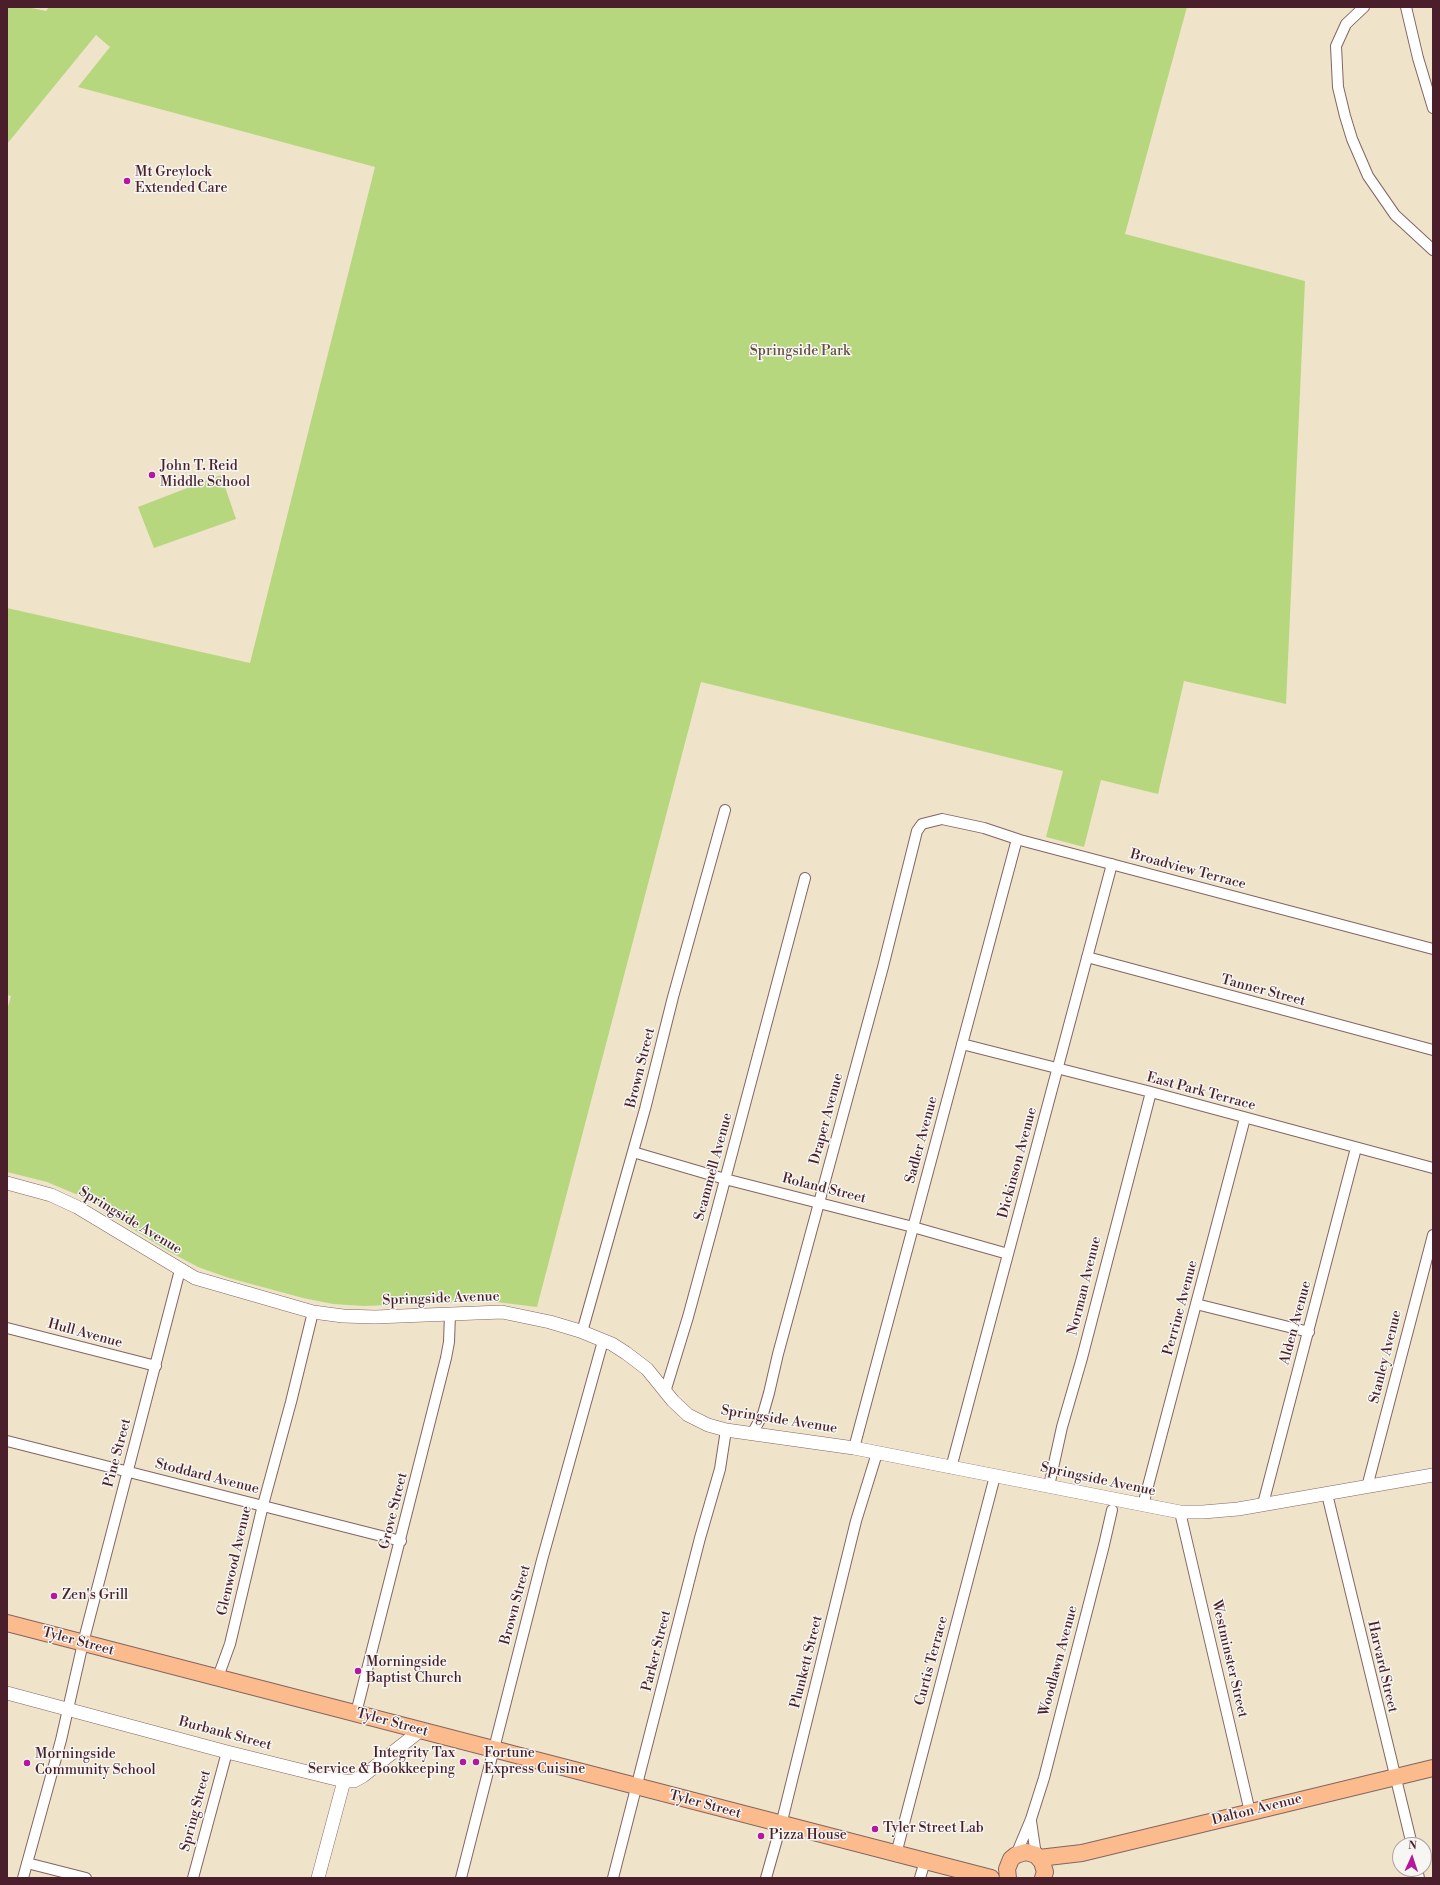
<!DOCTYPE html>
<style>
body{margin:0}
#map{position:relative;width:1440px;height:1885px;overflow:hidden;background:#efe4c9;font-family:"Libre Bodoni",serif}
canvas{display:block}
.frame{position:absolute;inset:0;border:8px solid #4a1f2b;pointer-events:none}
.north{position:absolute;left:1392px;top:1837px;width:40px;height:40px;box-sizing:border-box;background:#f6f6f2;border:1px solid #b1a0a2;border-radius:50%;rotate:3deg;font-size:11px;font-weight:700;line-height:16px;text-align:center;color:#4a1f2b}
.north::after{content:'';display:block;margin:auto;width:14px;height:18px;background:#b5179e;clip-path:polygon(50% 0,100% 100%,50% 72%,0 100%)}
</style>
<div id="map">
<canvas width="1440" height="1885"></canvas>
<div class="frame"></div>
<div class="north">N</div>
</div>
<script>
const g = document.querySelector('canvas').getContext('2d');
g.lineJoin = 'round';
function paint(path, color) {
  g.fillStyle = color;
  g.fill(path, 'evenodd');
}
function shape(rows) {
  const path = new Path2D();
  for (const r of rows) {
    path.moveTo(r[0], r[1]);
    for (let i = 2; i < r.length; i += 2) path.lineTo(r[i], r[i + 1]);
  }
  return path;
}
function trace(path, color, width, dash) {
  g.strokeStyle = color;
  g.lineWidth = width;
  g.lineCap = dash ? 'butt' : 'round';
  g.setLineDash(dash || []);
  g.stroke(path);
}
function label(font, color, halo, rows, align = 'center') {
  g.font = font + ' "Libre Bodoni",serif';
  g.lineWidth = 3;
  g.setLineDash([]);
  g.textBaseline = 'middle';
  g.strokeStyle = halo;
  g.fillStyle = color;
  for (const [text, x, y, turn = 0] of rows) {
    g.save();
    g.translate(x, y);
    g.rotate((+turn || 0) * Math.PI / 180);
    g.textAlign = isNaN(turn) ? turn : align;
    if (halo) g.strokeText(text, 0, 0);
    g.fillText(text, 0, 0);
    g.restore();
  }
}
paint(shape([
 [7,7,27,7,46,11,49,7,1187,7,1125,234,1305,281,1286,704,1184,681,1158,794,1101,780,1084,847,1046,837,1063,771,701,682,537,1307,488,1301,364,1306,333,1304,303,1298,229,1278,198,1267,168,1251,78,1195,47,1182,7,1172,7,1010,11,996,7,995,7,608,250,663,375,167,78,87,110,47,96,35,7,144],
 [221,475,236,519,154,548,138,507]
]), '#b7d77e');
const minor = shape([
 [1364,7,1346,24,1336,46,1338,87,1345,116,1352,139,1368,176,1395,215,1433,250],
 [1406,7,1418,58,1433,108],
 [1087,957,1433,1050],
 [962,1044,1151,1092,1433,1168],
 [633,1152,725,1179,913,1227,1008,1254],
 [1196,1304,1309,1332],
 [7,1328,156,1366],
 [582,1332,645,1109,673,997,725,810],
 [665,1392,688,1317,713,1225,805,878],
 [752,1434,763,1414,769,1393,778,1354,883,967,917,831,922,824,942,819,984,828,1020,840,1433,949],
 [7,1441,401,1541],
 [854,1448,1017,839],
 [951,1468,1112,864],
 [1049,1486,1062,1427,1082,1358,1151,1092],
 [1367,1487,1433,1235],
 [1327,1494,1412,1845],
 [1263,1504,1356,1148],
 [1143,1505,1245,1118],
 [1180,1512,1250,1812],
 [218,1677,230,1644,263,1505,291,1402,313,1312],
 [356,1713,446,1358,449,1342,450,1314],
 [1031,1821,1036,1855],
 [896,1854,995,1476],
 [1016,1855,1031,1819,1044,1778,1104,1545,1112,1510],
 [27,1863,86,1878],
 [1417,1869,1419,1878],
 [23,1878,61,1740,83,1643,180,1270],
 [193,1878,227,1752],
 [461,1878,542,1560,603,1341],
 [613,1878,700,1538,720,1469,726,1430],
 [766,1878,781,1825,856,1521,877,1453],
 [920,1878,925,1861]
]);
const tertiary = shape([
 [7,1183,51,1195,77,1207,195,1278,313,1312,343,1316,375,1317,502,1312,550,1322,580,1331,612,1344,626,1353,647,1369,673,1401,688,1415,708,1425,726,1430,854,1448,1180,1512,1203,1512,1238,1509,1433,1475],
 [7,1693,227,1752,344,1781,354,1781,363,1776,421,1730],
 [318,1878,344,1781]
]);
const primary = shape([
 [7,1623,991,1878],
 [1039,1858,1082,1853,1433,1768],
 [1008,1878,1007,1869,1011,1859,1016,1855,1026,1852,1036,1855,1042,1862,1045,1872,1043,1878]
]);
trace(minor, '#846462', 12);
trace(tertiary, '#846462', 14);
trace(primary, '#846462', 18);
trace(minor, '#fff', 10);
trace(tertiary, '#fff', 13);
trace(primary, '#fbbb8d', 16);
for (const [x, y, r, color] of [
 [127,181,4,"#b5179e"],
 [152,475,4,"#b5179e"],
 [54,1596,4,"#b5179e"],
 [358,1671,4,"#b5179e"],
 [463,1762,4,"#b5179e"],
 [476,1762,4,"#b5179e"],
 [27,1763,4,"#b5179e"],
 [875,1829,4,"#b5179e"],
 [761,1836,4,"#b5179e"]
]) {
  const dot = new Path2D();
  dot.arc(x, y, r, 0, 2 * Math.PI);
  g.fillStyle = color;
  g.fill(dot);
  trace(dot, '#f6f6f2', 1.5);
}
label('14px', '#4a1f2b', '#f6f6f2', [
 ["Mt Greylock",135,173],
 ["Extended Care",135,189],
 ["John T. Reid",160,467],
 ["Middle School",160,483],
 ["Zen's Grill",62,1596],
 ["Morningside",366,1663],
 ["Baptist Church",366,1679],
 ["Integrity Tax",455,1754,"right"],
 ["Service & Bookkeeping",455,1770,"right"],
 ["Fortune",484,1754],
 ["Express Cuisine",484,1770],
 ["Morningside",35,1755],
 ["Community School",35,1771],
 ["Tyler Street Lab",883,1829],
 ["Pizza House",769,1836]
], 'left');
label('14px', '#654d40', '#f6f6f2', [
 ["Springside Park",800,352]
]);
label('14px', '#4a1f2b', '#f6f6f2', [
 ["Broadview Terrace",1188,870,15],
 ["Tanner Street",1263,991,15],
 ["Brown Street",641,1068,-76],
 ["East Park Terrace",1201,1092,15],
 ["Draper Avenue",827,1119,-75],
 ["Sadler Avenue",922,1140,-75],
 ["Dickinson Avenue",1018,1163,-75],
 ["Scammell Avenue",714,1167,-75],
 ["Roland Street",824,1189,14],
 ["Springside Avenue",130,1221,31],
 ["Norman Avenue",1085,1286,-76],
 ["Springside Avenue",441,1299,-2],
 ["Perrine Avenue",1181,1308,-75],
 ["Alden Avenue",1296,1323,-75],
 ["Hull Avenue",85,1334,15],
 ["Stanley Avenue",1386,1357,-76],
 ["Springside Avenue",779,1420,9],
 ["Pine Street",118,1453,-75],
 ["Stoddard Avenue",207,1477,14],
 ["Springside Avenue",1098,1480,12],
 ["Grove Street",394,1511,-76],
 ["Glenwood Avenue",235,1561,-77],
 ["Brown Street",516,1605,-75],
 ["Tyler Street",78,1642,15],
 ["Parker Street",657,1651,-76],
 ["Westminster Street",1229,1659,77],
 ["Curtis Terrace",932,1661,-75],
 ["Woodlawn Avenue",1059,1661,-75],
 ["Plunkett Street",807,1662,-76],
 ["Harvard Street",1382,1667,77],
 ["Tyler Street",392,1723,15],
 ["Burbank Street",225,1734,15],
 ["Tyler Street",705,1805,15],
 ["Dalton Avenue",1257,1810,-14],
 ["Spring Street",196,1811,-75]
]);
</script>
